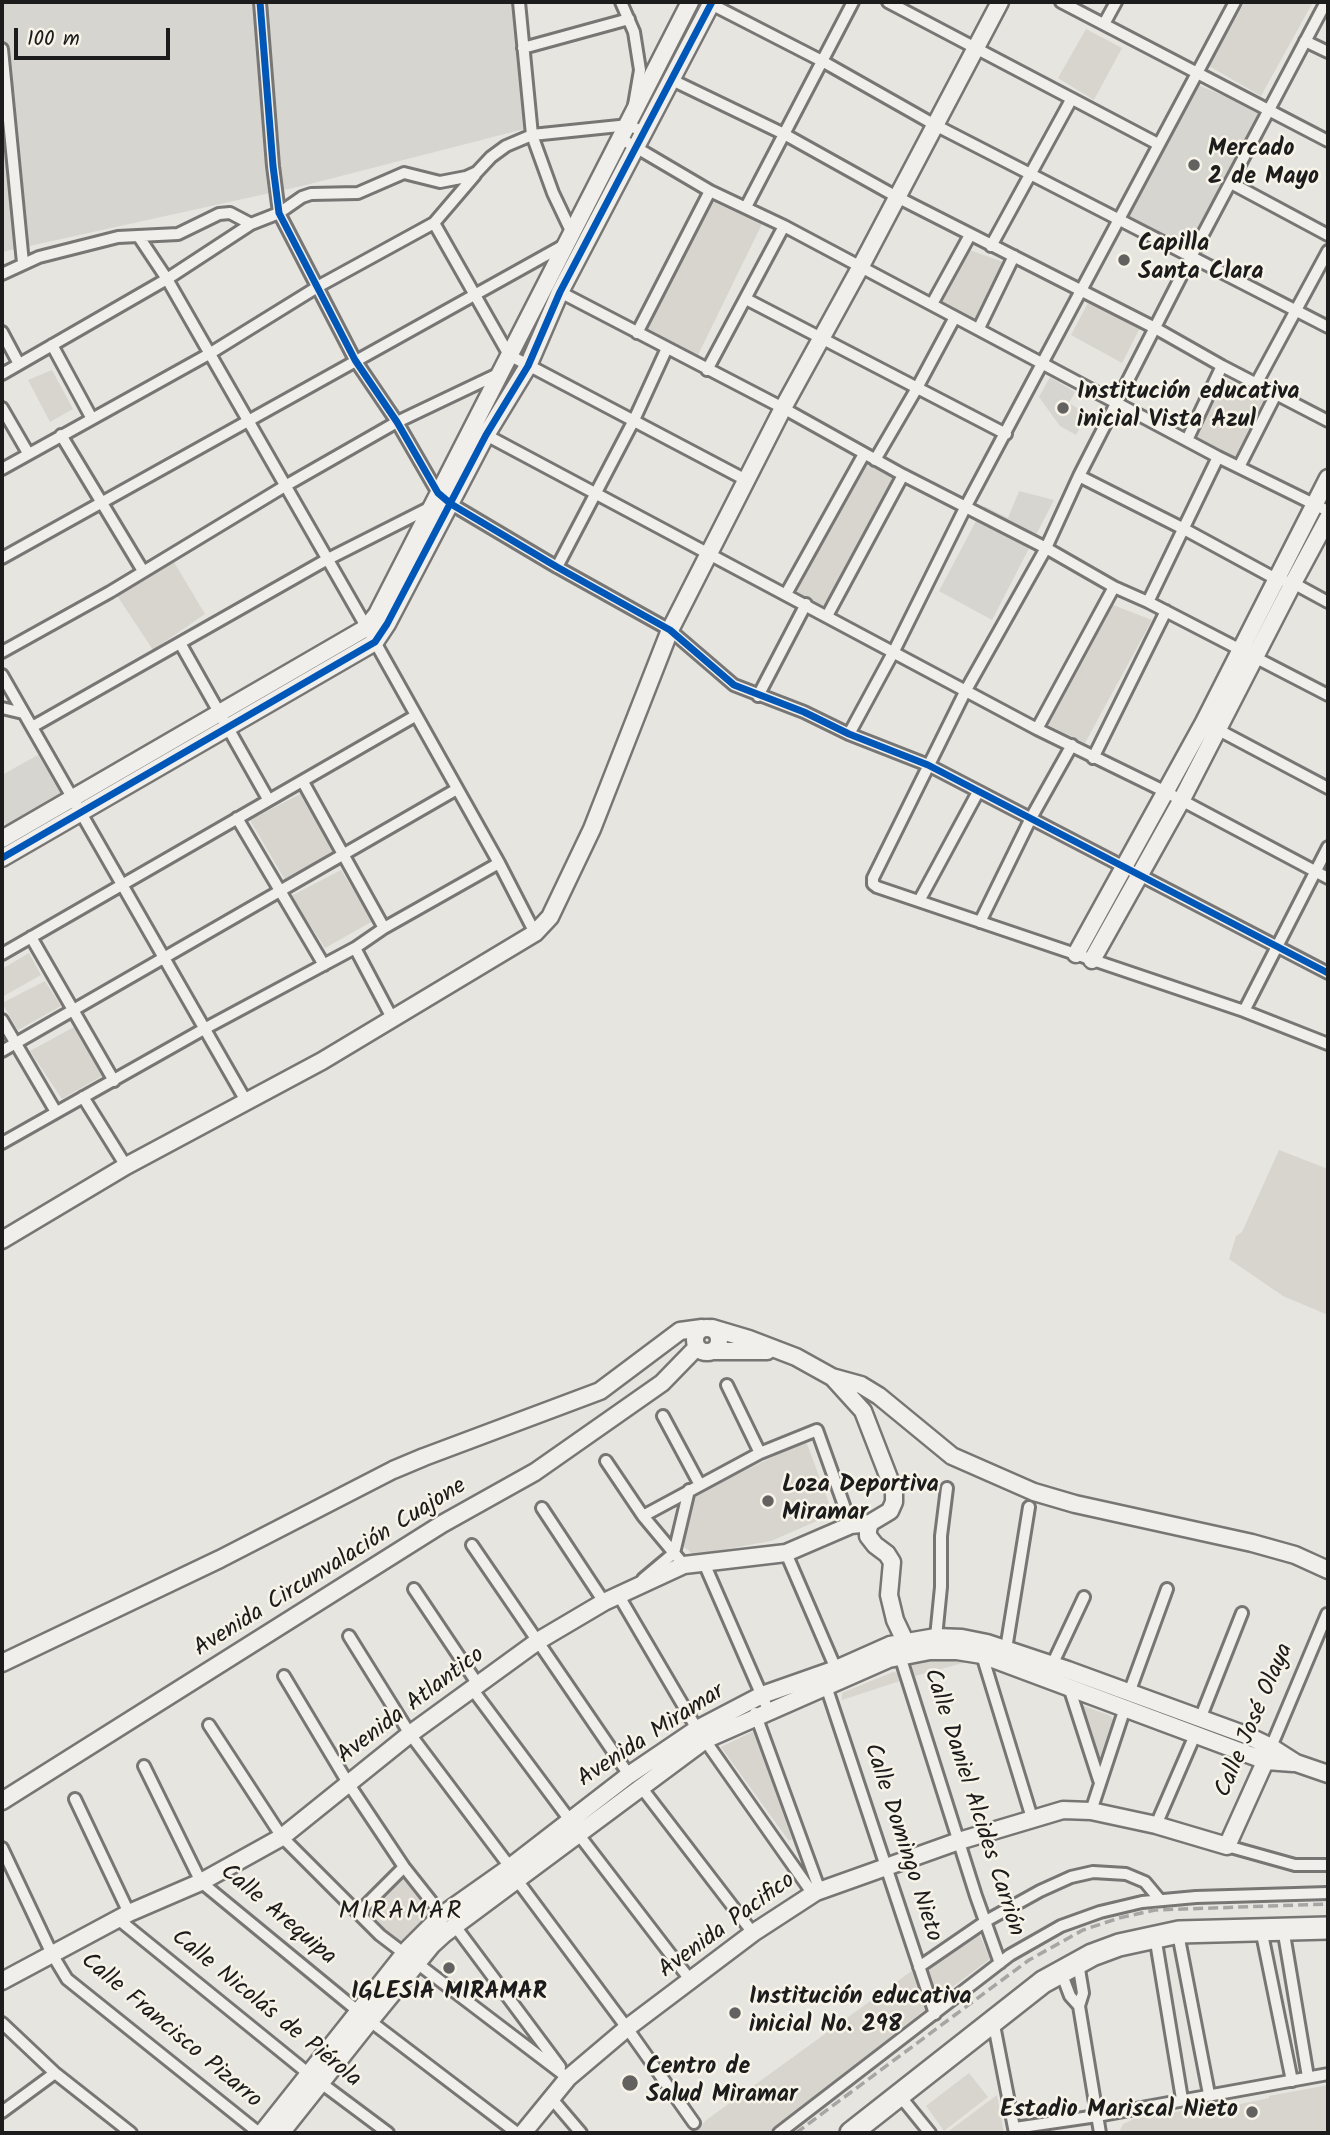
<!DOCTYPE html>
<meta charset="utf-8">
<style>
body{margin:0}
#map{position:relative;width:1330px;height:2135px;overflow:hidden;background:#e6e5e0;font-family:Kalam,sans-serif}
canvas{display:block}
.frame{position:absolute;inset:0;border:4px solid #1c1c1c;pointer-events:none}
.scale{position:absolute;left:14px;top:28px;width:156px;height:32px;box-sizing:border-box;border:4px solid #1c1c1c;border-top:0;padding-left:9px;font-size:21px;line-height:24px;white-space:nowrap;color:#1c1c1c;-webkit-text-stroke:5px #f7f3e8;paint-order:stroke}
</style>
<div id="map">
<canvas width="1330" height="2135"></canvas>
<div class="frame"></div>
<div class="scale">100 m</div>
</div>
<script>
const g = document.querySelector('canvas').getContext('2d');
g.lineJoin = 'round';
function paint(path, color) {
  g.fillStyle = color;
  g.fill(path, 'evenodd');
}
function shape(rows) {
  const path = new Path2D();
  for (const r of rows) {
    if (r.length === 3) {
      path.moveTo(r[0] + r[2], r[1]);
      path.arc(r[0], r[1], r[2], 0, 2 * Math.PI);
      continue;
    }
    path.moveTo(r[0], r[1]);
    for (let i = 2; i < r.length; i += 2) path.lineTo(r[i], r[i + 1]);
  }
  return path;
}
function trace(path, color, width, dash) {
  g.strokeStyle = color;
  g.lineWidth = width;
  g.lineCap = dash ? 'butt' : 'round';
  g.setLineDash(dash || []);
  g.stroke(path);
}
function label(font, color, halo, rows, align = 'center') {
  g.font = font + ' Kalam,sans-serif';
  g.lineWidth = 5;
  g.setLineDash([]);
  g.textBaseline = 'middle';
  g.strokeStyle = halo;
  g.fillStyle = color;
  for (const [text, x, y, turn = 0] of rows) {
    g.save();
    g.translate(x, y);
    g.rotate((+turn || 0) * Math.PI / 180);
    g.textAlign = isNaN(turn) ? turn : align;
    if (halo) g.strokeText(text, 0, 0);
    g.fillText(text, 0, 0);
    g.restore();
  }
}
paint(shape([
 [2,2,521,2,532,127,302,186,2,252],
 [1198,85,1263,112,1188,249,1126,218],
 [1050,377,1075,392,1069,403,1087,414,1076,435,1060,426,1039,397],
 [1019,491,1054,500,992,620,939,591,984,506,1008,518],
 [38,755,62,796,7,827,2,818,2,775]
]), '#d7d5cf');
paint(shape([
 [1245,2,1313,2,1261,96,1209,66],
 [1086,29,1122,48,1094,100,1058,78],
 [711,201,762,224,697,357,648,329],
 [964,248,1006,263,980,323,937,300],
 [1088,303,1140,328,1122,363,1071,335],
 [52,370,73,409,50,422,28,380],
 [1223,378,1265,399,1236,458,1195,437],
 [866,461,897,479,822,608,796,593],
 [174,562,205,614,153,650,116,594],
 [1113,605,1152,620,1085,743,1046,724],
 [304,792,338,848,285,880,250,820],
 [341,870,373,921,325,948,291,896],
 [29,953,41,975,2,997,2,969],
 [45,981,61,1006,18,1030,2,1003],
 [74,1027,102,1076,62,1099,30,1051],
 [1279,1150,1328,1169,1328,1315,1283,1296,1229,1259,1236,1236,1242,1232],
 [806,1441,833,1514,771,1541,694,1555,683,1546,691,1504,698,1493],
 [951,1659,967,1662,915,1676,911,1663],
 [893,1672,898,1673,900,1681,842,1700,842,1693],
 [1081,1705,1111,1716,1113,1720,1099,1760,1095,1760,1078,1707],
 [754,1731,792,1839,789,1841,721,1747],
 [403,1874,441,1926,415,1954,365,1917,364,1912],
 [978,1931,990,1959,935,2000,925,1971],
 [913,1970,926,2009,768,2133,694,2133,705,2121],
 [969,2073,988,2097,944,2131,926,2106],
 [1328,2085,1328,2133,1119,2133,1123,2124,1134,2119,1234,2102,1236,2105,1269,2098,1269,2096],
 [997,2095,1004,2133,946,2133]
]), '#d8d5ce');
const street = shape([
 [260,2,273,166,279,213,355,360,397,422,438,493,451,504,557,567,670,630,734,685,804,712,849,734,928,765,1328,973],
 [519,2,532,135,553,193,572,233],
 [621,2,634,32,640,70,634,105],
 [707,2,822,61,935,125,1328,327],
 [888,2,1158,144],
 [1061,2,1328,141],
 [1326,2,1191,257,1079,476,1046,548,966,690,873,878,873,884,877,887,1244,1011,1328,1044],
 [1104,24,1116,2],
 [1305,41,1328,52],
 [523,48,629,19],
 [2,49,23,263],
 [672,80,784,134,897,197,1155,328,1222,366,1328,421],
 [620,138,710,191,784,226,1218,457,1328,511],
 [1231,183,1328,235],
 [746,207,853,2],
 [434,223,509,355,746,480],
 [139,237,167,279,375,642,499,863,535,933],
 [991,246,1071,100],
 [2,274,39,257,118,237,178,234,219,214,230,213,251,224],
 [560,292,783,408,903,475,1046,548,1114,587,1148,602,1328,695],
 [746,299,1006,434],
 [932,304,970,235],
 [979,328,1014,256],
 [2,332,19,364],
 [637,333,710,191],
 [52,345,91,417],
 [707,370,784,226],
 [2,374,167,279,251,224,279,213,302,197,311,194,358,193,404,173,440,182,466,177,477,172,491,157,506,146,532,135,629,125,645,133],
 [1256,384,1328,251],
 [2,408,28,453],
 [61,435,143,571],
 [486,435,1037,729,1166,792,1328,878],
 [1187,440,1222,366],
 [875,460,917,388,955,317],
 [1239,467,1276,394],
 [2,469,209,354,319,286,434,223,475,175],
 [1079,476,1184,529,1276,579,1293,583,1328,602],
 [2,558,566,244],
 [557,567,634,420,667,348],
 [786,594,864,454],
 [1148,602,1218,457],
 [827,616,903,475],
 [180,643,268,799],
 [2,652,110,592,285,486,397,422,500,373],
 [2,675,246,1101],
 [758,696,806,604],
 [2,708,23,713],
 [32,727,326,560,431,507],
 [1213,727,1328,788],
 [1037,729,1114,587],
 [849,734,894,651,966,506,1235,2],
 [1093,758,1166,611],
 [303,782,384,928],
 [237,818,324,965],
 [919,901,978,792],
 [980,922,1031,818,1072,745],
 [31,937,114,1081],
 [355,948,392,1018],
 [2,954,415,716],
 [1244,1011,1328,847],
 [2,1020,56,1112],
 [2,1051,457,789],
 [83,1097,126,1166],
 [2,1143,204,1029,355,948,384,928,499,863],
 [727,1385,760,1453],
 [663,1416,700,1485],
 [606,1461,643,1516,684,1565],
 [542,1508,604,1602],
 [643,1516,760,1453,817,1430,851,1525],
 [472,1545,629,1775],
 [786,1553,836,1669],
 [704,1563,769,1712],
 [643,1579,674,1553,689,1490],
 [414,1589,479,1686],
 [619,1596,697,1729,813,1894],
 [349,1636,410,1734,510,1867],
 [936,1637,941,1587,941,1536,947,1488],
 [1006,1649,1029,1507],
 [982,1655,1032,1818],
 [900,1656,976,1896,1000,1963],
 [1052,1665,1084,1597],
 [284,1676,348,1783,404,1867,442,1915],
 [826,1686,935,2014],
 [1069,1687,1099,1780],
 [473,1690,569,1819],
 [1129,1693,1167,1589],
 [755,1713,820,1891],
 [1200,1719,1242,1613],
 [209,1725,282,1837,380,1935,568,2078],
 [1271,1747,1327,1614],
 [144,1766,201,1882,359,2012],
 [641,1787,753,1933],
 [75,1799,129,1913],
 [1091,1811,1125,1708],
 [1156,1825,1195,1735],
 [579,1835,691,1981],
 [1227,1846,1295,1865,1328,1865],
 [2,1848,52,1954,67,1979,259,2133],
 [517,1880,627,2028,694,2123],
 [359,1912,404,1867],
 [118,1919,309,2074,388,2133],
 [455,1926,560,2067],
 [1283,1928,1308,2077],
 [1261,1929,1292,2081],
 [1179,1932,1180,1944,1209,2094],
 [1155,1936,1182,2099],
 [1078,1963,1083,1993,1079,2006,1100,2133],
 [919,1967,986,1921,1040,1891,1071,1877,1093,1872,1126,1874,1145,1882,1160,1900],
 [1061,1972,1070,1996,1079,2006],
 [993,2020,1015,2133],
 [370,2021,517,2133],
 [2,2023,55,2073,131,2133],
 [900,2096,930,2133],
 [552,2099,581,2133],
 [2,2112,55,2073],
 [1015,2128,1097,2116,1328,2074],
 [779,2133,1010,1955,1061,1926,1100,1912,1142,1902,1196,1897,1328,1893]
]);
const secondary = shape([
 [2,839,366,628,377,614,690,2],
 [2,858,375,642,387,624,486,435,528,366,560,292,712,2],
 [1076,954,1204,722,1328,478],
 [1092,960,1181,801,1293,583,1328,518],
 [2,1240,126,1166,322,1061,535,933,550,917,592,829,670,630,783,408,861,266,1000,2],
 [707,1340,12],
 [712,1328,749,1339,796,1357,832,1377,861,1385,879,1396,952,1456,1034,1492,1075,1504,1252,1543,1295,1555,1328,1570],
 [715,1351,767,1351],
 [834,1379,863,1411,894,1491,894,1502,890,1511,870,1523,868,1530,868,1536,875,1545,887,1554,892,1562,889,1595,895,1620,905,1641],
 [2,1663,220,1559,393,1470,424,1457,600,1391,680,1331,702,1328],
 [2,1801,442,1524,535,1472,662,1383,697,1347],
 [2,1981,129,1913,201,1882,282,1837,410,1734,538,1641,604,1602,684,1565,786,1553,851,1525,870,1523],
 [262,2133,408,1949,442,1915,510,1867,629,1775,697,1729,762,1695,836,1669,890,1645,936,1637,962,1638,987,1643,1068,1670,1246,1735,1271,1747,1296,1763,1328,1774],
 [281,2133,370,2021,432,1945,444,1934,705,1740,889,1659,930,1651,957,1651,982,1655,1266,1761,1293,1763],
 [523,2133,568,2078,627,2028,753,1933,816,1892,959,1841,1063,1810,1091,1811,1156,1825,1227,1846,1269,1753]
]);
const highway = shape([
 [851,2133,1043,1982,1092,1955,1119,1945,1179,1932,1328,1928]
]);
trace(street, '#777674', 16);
trace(secondary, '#777674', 21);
trace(highway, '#777674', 26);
trace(street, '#f0efeb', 10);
trace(secondary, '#f0efeb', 16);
trace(highway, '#f0efeb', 21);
trace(shape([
 [796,2133,1029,1960,1083,1930,1119,1918,1155,1910,1328,1904]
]), '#a7a6a4', 3.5, [10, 5]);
trace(shape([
 [260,2,273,166,279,213,355,360,397,422,438,493,451,504,557,567,670,630,734,685,804,712,849,734,928,765,1328,973],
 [2,858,375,642,387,624,486,435,528,366,560,292,712,2]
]), '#0057b8', 7);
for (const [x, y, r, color] of [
 [1194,165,7,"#636261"],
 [1124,260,7,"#636261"],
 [1063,408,7,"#636261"],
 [768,1501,7,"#636261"],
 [449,1968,7,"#636261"],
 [735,2013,7,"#636261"],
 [630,2083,9,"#636261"],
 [1252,2112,7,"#636261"]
]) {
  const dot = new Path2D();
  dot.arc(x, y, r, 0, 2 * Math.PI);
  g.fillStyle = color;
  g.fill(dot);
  trace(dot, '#f7f3e8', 2.5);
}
label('bold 24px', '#1c1c1c', '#f7f3e8', [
 ["Mercado",1208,151],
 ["2 de Mayo",1208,179],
 ["Capilla",1138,246],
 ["Santa Clara",1138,274],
 ["Institución educativa",1077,394],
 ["inicial Vista Azul",1077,422],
 ["Loza Deportiva",782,1487],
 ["Miramar",782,1515],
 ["IGLESIA MIRAMAR",449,1994,"center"],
 ["Institución educativa",749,1999],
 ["inicial No. 298",749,2027],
 ["Centro de",646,2069],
 ["Salud Miramar",646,2097],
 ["Estadio Mariscal Nieto",1238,2112,"right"]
], 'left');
label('24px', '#1c1c1c', '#f7f3e8', [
 ["Avenida Circunvalación Cuajone",331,1569,-32],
 ["Avenida Atlantico",412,1707,-37],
 ["Calle José Olaya",1256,1721,-67],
 ["Avenida Miramar",652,1737,-33],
 ["Calle Daniel Alcides Carrión",972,1803,72],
 ["Calle Domingo Nieto",901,1843,72],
 ["Calle Arequipa",277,1916,40],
 ["Avenida Pacifico",728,1927,-36],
 ["Calle Nicolás de Piérola",265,2010,39],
 ["Calle Francisco Pizarro",170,2032,40]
]);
g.letterSpacing = '2px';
label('26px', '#1c1c1c', '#f7f3e8', [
 ["MIRAMAR",401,1914]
]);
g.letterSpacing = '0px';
</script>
